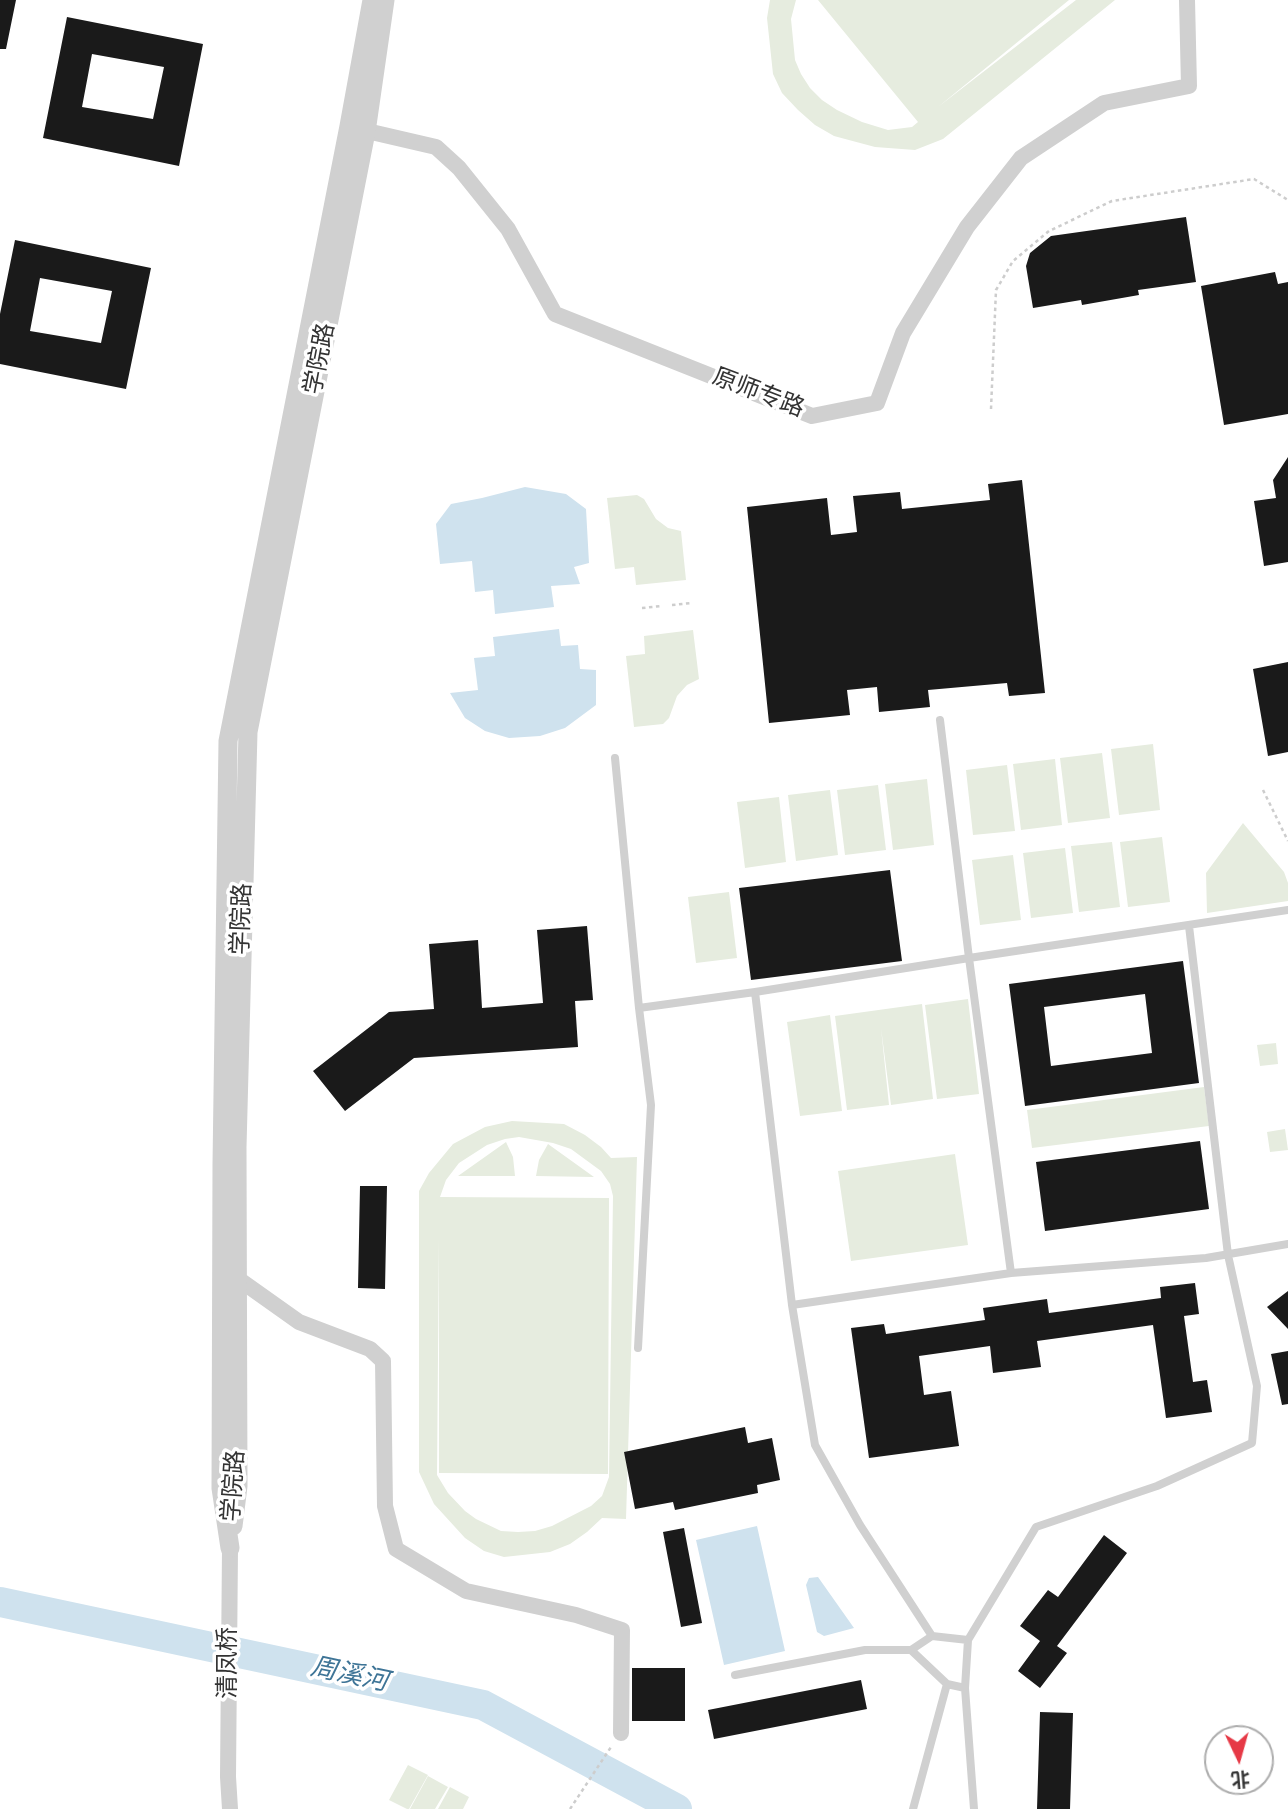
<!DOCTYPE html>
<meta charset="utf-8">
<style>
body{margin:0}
#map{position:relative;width:1288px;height:1809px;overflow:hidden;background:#fff;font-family:Jost,"Noto Sans SC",sans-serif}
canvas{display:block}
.north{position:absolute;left:1204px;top:1725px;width:70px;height:70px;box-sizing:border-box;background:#fff;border:2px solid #adadad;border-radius:50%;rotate:175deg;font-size:19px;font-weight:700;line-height:28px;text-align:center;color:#333}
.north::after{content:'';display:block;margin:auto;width:24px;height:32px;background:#e63946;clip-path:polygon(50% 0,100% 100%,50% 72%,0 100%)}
</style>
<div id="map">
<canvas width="1288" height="1809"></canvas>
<div class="north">北</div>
</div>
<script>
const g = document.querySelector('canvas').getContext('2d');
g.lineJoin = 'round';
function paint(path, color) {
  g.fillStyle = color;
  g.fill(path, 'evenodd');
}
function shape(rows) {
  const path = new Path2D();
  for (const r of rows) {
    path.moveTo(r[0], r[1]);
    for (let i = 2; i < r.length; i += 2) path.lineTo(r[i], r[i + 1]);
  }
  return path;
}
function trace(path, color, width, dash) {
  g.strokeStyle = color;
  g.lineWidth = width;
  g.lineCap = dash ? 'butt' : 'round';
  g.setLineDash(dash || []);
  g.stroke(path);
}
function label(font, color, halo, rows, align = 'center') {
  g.font = font + ' Jost,"Noto Sans SC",sans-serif';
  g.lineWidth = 7;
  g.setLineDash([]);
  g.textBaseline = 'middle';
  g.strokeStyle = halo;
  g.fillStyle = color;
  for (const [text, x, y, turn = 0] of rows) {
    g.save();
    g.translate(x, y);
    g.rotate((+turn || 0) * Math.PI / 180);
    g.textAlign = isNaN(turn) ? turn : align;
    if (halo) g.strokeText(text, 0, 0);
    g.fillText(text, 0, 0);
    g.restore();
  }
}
paint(shape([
 [770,0,796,0,791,19,795,60,801,74,810,88,822,100,837,110,862,122,888,130,912,127,918,122,818,0,1069,0,938,107,1076,0,1115,0,943,139,915,150,875,147,834,136,815,125,798,110,782,93,773,74,767,18],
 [637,495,644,499,656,519,668,528,681,531,686,580,636,585,634,567,615,569,607,498],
 [693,630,699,679,687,685,677,696,669,718,663,724,634,727,626,656,645,654,644,636],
 [1153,744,1160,810,1119,815,1111,749],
 [1102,753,1110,818,1068,823,1060,758],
 [1055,759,1062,825,1021,830,1013,764],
 [1007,765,1015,831,973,835,966,770],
 [927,779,934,845,893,850,885,784],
 [878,785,886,850,845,855,837,790],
 [830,790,838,855,796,861,788,795],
 [779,797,786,862,745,868,737,802],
 [1243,823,1284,872,1288,883,1288,901,1207,913,1206,873],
 [1162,837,1170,902,1128,907,1120,842],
 [1112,842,1120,907,1079,912,1071,846],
 [1065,848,1073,913,1031,918,1023,853],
 [1013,855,1021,920,980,925,972,860],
 [729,892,737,958,696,963,688,897],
 [968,999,979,1094,937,1099,925,1005],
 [922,1004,933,1099,891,1105,881,1028,889,1105,847,1110,835,1016],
 [830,1015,842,1111,800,1116,787,1022],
 [1276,1043,1278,1064,1260,1066,1257,1045],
 [1204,1087,1209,1126,1032,1148,1027,1110],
 [512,1121,564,1124,585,1135,601,1147,611,1158,637,1157,626,1519,602,1518,587,1532,570,1544,550,1552,504,1557,484,1551,465,1538,434,1504,419,1472,419,1191,429,1173,453,1144,485,1127],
 [519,1137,553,1143,571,1149,601,1171,610,1184,613,1196,609,1477,602,1496,591,1506,552,1526,535,1531,518,1532,501,1531,476,1519,465,1511,448,1493,437,1475,439,1237,439,1473,608,1474,609,1198,440,1197,446,1180,459,1163,487,1145,505,1139],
 [1285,1129,1288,1150,1270,1152,1267,1132],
 [506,1142,513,1157,515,1176,458,1176],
 [548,1144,594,1177,536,1176,539,1160],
 [955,1154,968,1245,851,1261,838,1171],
 [408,1765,428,1775,409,1809,407,1809,389,1800],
 [428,1776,448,1787,435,1809,410,1809],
 [450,1787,469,1797,463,1809,438,1809]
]), '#e6ecdf');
paint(shape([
 [525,487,566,494,586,509,589,563,574,567,580,584,551,586,554,607,495,614,493,590,475,592,472,561,440,564,436,524,451,504,482,498],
 [559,629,561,646,578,645,580,669,596,670,596,705,565,728,540,736,509,738,485,731,465,718,450,693,478,690,474,658,495,656,493,637],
 [757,1526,785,1651,724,1665,696,1540],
 [818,1577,854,1628,824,1636,817,1632,806,1585,809,1578]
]), '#cfe2ee');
trace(shape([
 [0,1602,483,1705,677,1809]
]), '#cfe2ee', 30);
paint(shape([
 [0,0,16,0,6,49,0,49],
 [67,17,203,44,179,166,43,138],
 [92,54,164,67,153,119,82,107],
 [1186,217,1196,282,1138,290,1139,295,1082,305,1081,300,1033,308,1026,266,1030,253,1051,236],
 [15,240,151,268,126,389,0,364,0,314],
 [40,278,112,291,101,343,30,331],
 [1275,272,1278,284,1288,282,1288,414,1224,425,1201,286],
 [1288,457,1288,562,1264,566,1254,501,1276,498,1273,480],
 [1022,480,1045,693,1009,696,1007,683,928,690,930,707,879,712,877,687,847,690,850,715,769,723,747,507,827,498,831,535,857,532,853,496,900,492,902,509,990,500,988,484],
 [1288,662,1288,752,1268,756,1253,669],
 [890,870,902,961,751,980,739,888],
 [587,926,593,1000,575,1001,578,1047,414,1058,345,1111,313,1071,389,1012,434,1009,429,944,478,940,482,1008,543,1003,537,930],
 [1183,961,1199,1083,1025,1106,1009,984],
 [1145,994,1152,1053,1051,1066,1044,1007],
 [1200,1141,1209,1209,1045,1231,1036,1162],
 [360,1186,387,1186,385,1289,358,1288],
 [1195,1283,1199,1314,1184,1316,1193,1382,1207,1380,1212,1412,1166,1418,1153,1325,1037,1341,1041,1367,993,1373,990,1346,919,1356,924,1395,951,1391,959,1446,869,1458,851,1328,884,1324,886,1334,985,1320,983,1308,1047,1299,1049,1313,1161,1298,1160,1287],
 [1288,1291,1288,1329,1267,1307],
 [1288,1351,1288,1404,1282,1405,1271,1354],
 [745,1427,748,1443,772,1438,780,1480,757,1485,758,1493,675,1510,673,1502,635,1509,624,1452],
 [684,1528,702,1623,681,1627,663,1532],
 [1104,1535,1127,1553,1057,1646,1067,1653,1040,1688,1018,1671,1040,1641,1020,1626,1048,1590,1058,1597],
 [632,1668,685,1668,685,1721,632,1721],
 [861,1680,867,1709,714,1739,708,1710],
 [1040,1712,1073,1713,1070,1809,1037,1809]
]), '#1a1a1a');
trace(shape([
 [991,409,996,290,1013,261,1049,231,1112,201,1254,179,1288,200],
 [672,605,691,603],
 [642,608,661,606],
 [1263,790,1288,841],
 [570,1809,611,1747]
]), '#cdcdcd', 2.5, [3.5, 3.5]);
trace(shape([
 [940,720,969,958,1011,1273],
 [615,758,639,1008,651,1105,638,1348],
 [755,992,792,1305,1011,1273,1206,1258,1288,1244],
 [639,1008,755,992,969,958,1288,910],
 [792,1305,815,1445,860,1525,932,1636],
 [968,1640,1036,1527,1157,1486,1252,1443,1257,1386,1228,1255,1189,926],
 [735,1675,865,1650,911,1650],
 [965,1688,947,1684,911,1650,932,1636,968,1640,965,1688,974,1809],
 [913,1809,947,1684]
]), '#d0d0d0', 8);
trace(shape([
 [354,128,436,147,459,168,508,229,555,314,812,416,877,403,903,333,967,227,1021,158,1104,103,1189,86,1187,0],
 [237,1278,299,1322,370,1349,383,1361,385,1506,396,1549,466,1591,576,1615,622,1630,621,1733],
 [230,1809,228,1777,230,1548]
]), '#d0d0d0', 16);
trace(shape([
 [233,1526,238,1486,237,1147,248,732,366,132,385,0],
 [230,1548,221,1488,222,1164,228,741,349,126,372,0]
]), '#d0d0d0', 19);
label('24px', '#333', '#fff', [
 ["学院路",321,359,-79],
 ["原师专路",758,394,21],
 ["学院路",243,919,-88],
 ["学院路",235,1486,-86],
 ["清凤桥",229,1663,-90]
]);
label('italic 26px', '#3f7597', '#fff', [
 ["周溪河",349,1676,12]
]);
</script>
